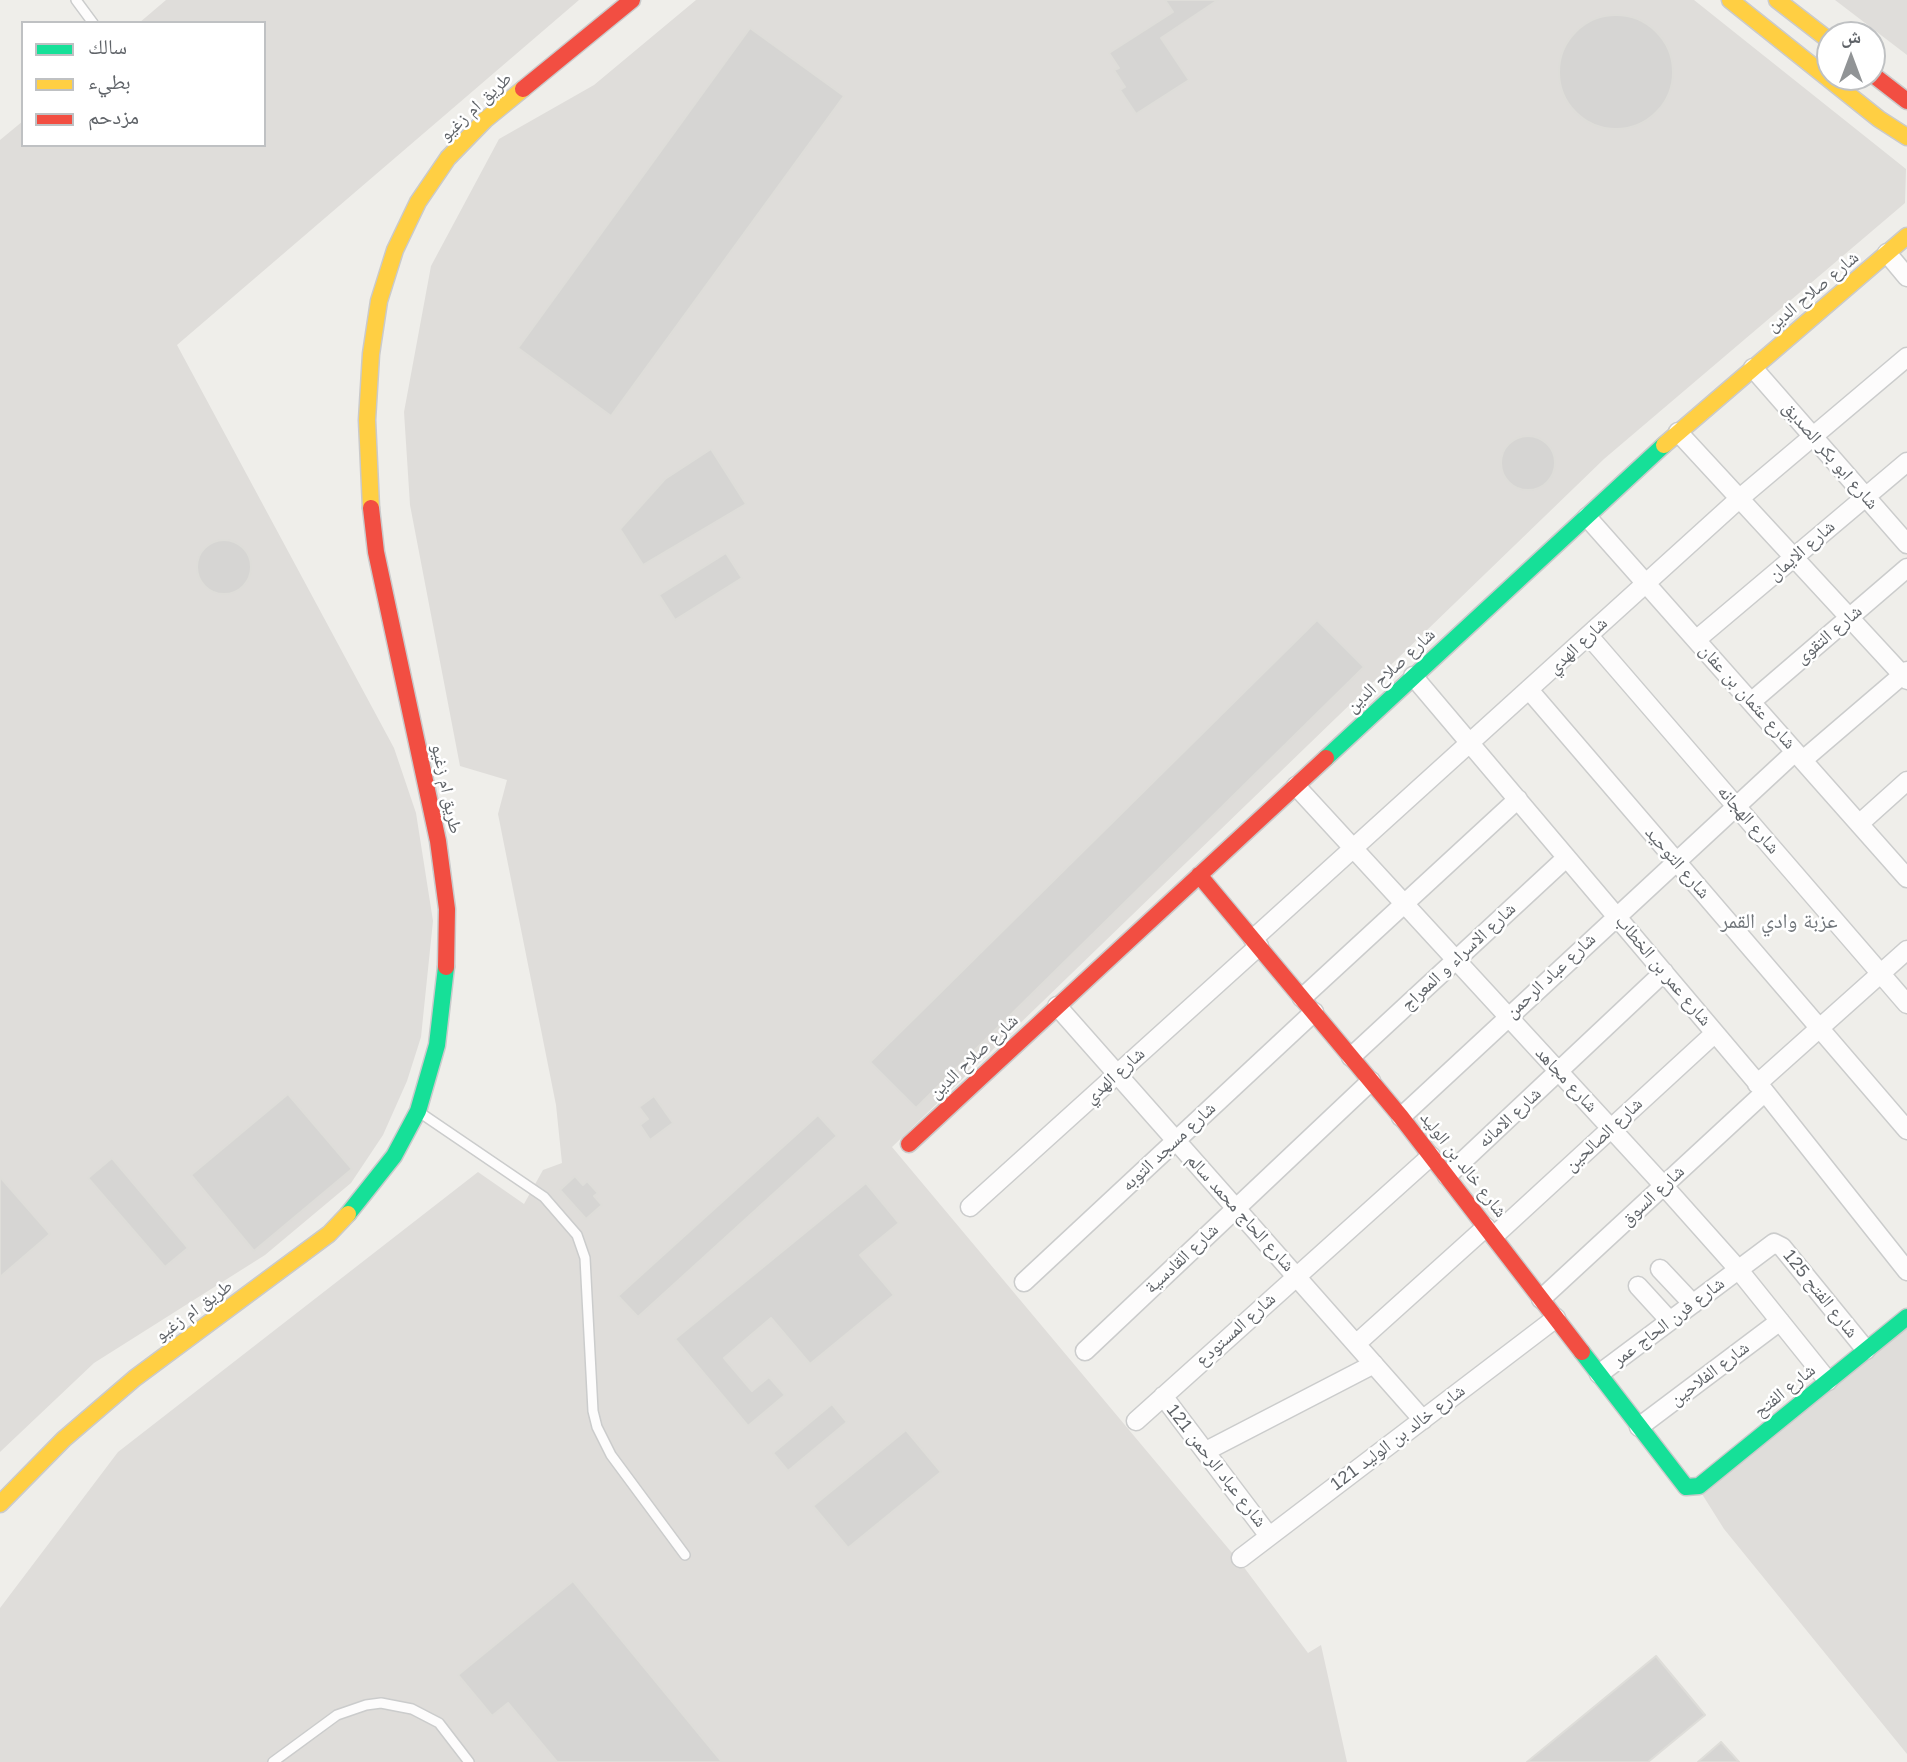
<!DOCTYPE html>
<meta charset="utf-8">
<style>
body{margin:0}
#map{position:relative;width:1907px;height:1762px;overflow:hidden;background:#efeeea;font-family:Arial,"Noto Naskh Arabic",sans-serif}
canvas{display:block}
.legend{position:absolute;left:21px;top:21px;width:245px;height:126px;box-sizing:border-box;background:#fff;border:2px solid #bfc1c3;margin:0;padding:9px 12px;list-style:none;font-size:21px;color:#5f6368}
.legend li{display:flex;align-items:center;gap:14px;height:35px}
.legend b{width:35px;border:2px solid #bfc1c3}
.north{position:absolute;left:1816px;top:21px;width:70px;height:70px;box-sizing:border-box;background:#fff;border:2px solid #bfc1c3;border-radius:50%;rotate:0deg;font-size:19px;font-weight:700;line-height:28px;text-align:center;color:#5f6368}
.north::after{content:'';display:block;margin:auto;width:24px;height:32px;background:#919496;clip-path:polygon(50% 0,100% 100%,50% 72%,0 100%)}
</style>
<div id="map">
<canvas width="1907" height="1762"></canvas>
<ul class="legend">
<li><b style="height:9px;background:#16e098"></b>سالك</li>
<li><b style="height:9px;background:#ffcf43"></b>بطيء</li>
<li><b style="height:9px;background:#f24e42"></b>مزدحم</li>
</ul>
<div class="north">ش</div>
</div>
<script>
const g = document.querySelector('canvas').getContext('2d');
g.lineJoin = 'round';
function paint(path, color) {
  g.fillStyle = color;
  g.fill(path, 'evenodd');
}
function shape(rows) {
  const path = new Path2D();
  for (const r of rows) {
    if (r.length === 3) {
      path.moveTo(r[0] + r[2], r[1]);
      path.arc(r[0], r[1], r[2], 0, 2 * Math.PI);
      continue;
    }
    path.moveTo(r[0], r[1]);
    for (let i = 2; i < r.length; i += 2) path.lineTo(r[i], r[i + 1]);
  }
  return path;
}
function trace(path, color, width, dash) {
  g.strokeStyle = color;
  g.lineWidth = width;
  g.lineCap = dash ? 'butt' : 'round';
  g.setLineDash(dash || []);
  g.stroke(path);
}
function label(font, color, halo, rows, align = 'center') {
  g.font = font + ' Arial,"Noto Naskh Arabic",sans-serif';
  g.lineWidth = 5;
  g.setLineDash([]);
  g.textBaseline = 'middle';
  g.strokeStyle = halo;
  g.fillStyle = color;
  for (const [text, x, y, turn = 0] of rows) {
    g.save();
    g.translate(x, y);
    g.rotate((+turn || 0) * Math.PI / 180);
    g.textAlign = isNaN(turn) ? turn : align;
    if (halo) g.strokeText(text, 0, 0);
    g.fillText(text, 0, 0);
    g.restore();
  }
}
paint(shape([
 [166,0,579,0,177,345,394,748,416,813,433,921,421,1037,407,1081,383,1135,351,1183,265,1255,94,1363,0,1452,0,140,23,121,23,145,264,145,264,23,139,23],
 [696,0,1694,0,1906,169,1905,203,1604,459,892,1147,1243,1566,1308,1653,1321,1645,1347,1762,0,1762,0,1608,118,1452,478,1172,524,1204,543,1170,562,1163,556,1105,498,814,507,780,460,766,410,505,404,412,431,266,499,139,594,85],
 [1835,0,1907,0,1907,55],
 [1907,1326,1907,1754,1724,1529,1702,1494]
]), '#dfddda');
const building = shape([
 [1165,0,1218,0,1161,38,1189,80,1136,114,1120,90,1125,87,1114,70,1119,68,1109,53,1173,12,1165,0],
 [1616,72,57],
 [750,28,844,96,611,416,518,348,750,28],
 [1528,463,27],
 [711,449,746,504,643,565,620,529,665,479,711,449],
 [224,567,27],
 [726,553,742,578,675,620,659,595,726,553],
 [1317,620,1364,667,916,1108,870,1062,1317,620],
 [288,1094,352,1169,254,1251,191,1175,288,1094],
 [654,1096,673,1123,650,1140,640,1125,648,1119,639,1107,654,1096],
 [818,1115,837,1136,638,1317,618,1296,818,1115],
 [112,1158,188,1248,165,1267,88,1178,112,1158],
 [575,1176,583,1185,587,1181,598,1193,594,1196,602,1205,586,1219,560,1190,575,1176],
 [0,1177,50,1234,0,1277,0,1177],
 [866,1183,899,1223,860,1255,894,1295,810,1364,771,1318,724,1358,752,1391,769,1377,785,1395,748,1426,675,1339,866,1183],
 [832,1404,847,1422,788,1471,773,1453,832,1404],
 [906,1430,941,1472,848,1548,813,1506,906,1430],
 [573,1581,722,1762,557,1762,508,1703,492,1716,458,1675,573,1581],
 [1656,1656,1705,1715,1648,1762,1527,1762,1656,1656],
 [1721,1742,1739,1762,1698,1762,1721,1742]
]);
paint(building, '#d6d5d3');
trace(building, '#deddd9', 2);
const lane = shape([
 [76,0,93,23],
 [422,1114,544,1197,577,1235,585,1258,593,1411,597,1427,611,1455,685,1555],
 [273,1762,337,1715,366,1705,381,1703,412,1709,439,1723,469,1762]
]);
const street = shape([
 [1887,253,1907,277],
 [1753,368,1907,544],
 [1678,432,1907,680],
 [1587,517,1907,878],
 [1589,636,1907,1004],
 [1696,640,1907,462],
 [1413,676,1765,1092,1907,1271],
 [1530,691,1907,1130],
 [1751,702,1907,568],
 [1803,760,1907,671],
 [1296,786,1664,1186,1738,1269,1828,1381],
 [1859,824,1907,781],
 [1253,939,1740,498,1907,357],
 [1302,998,1518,799],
 [1057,1006,1423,1420],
 [1351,1057,1566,858],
 [1757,1084,1907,950],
 [1401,1117,1795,752],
 [1447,1176,1664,972],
 [970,1207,1259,946],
 [1494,1236,1715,1033],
 [1660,1269,1693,1304],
 [1024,1282,1314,1012],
 [1638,1286,1670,1321],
 [1541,1299,1765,1092],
 [1356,1344,1486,1227],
 [1085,1351,1371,1081],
 [1599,1374,1774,1243,1782,1247,1866,1350],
 [1163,1396,1269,1536],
 [1136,1421,1431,1156],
 [1639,1427,1780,1321],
 [1206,1451,1374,1364],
 [1241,1558,1556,1318]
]);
const fast = shape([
 [1326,758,1664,445],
 [348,1214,394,1156,418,1111,437,1045,446,967],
 [1582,1352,1686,1487,1699,1486,1907,1317]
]);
const slow = shape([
 [1730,0,1879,119,1907,137],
 [1777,0,1830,41],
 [1664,445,1907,236],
 [371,508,367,420,371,354,379,301,395,250,418,202,448,158,485,120,523,89],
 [0,1504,64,1439,135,1378,329,1234,348,1214]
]);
const jam = shape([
 [1872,74,1907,101],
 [523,89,632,0],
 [371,508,376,552,438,841,447,909,446,967],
 [1199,875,1401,1117,1582,1352],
 [909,1144,1326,758]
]);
trace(lane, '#cbcccc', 12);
trace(street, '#cbcccc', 21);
trace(fast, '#cacacb', 19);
trace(slow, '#cacacb', 19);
trace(jam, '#cacacb', 19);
trace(lane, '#fdfcfc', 9);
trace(street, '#fdfcfc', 18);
trace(fast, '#16e098', 16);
trace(slow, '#ffcf43', 16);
trace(jam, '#f24e42', 16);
label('18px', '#5f6368', '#fff', [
 ["طريق ام زغيو",476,107,-43],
 ["شارع صلاح الدين",1813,292,-40],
 ["شارع ابو بكر الصديق",1830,456,49],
 ["شارع الايمان",1802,551,-41],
 ["شارع التقوى",1829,635,-40],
 ["شارع الهدي",1578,646,-43],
 ["شارع صلاح الدين",1391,671,-43],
 ["شارع عثمان بن عفان",1747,697,48],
 ["طريق ام زغيو",446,789,78],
 ["شارع الهجانه",1748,820,49],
 ["شارع التوحيد",1677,863,49],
 ["شارع الاسراء و المعراج",1459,957,-43],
 ["شارع عمر بن الخطاب",1663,971,50],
 ["شارع عباد الرحمن",1551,976,-43],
 ["شارع صلاح الدين",974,1057,-43],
 ["شارع الهدي",1115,1076,-42],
 ["شارع مجاهد",1566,1080,47],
 ["شارع الامانه",1510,1118,-43],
 ["شارع الصالحين",1604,1135,-43],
 ["شارع مسجد التوبه",1169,1147,-43],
 ["شارع خالد بن الوليد",1463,1165,52],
 ["شارع السوق",1653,1196,-43],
 ["شارع الحاج محمد سالم",1240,1213,48],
 ["شارع القادسية",1182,1259,-43],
 ["شارع الفتح 125",1820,1294,51],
 ["طريق ام زغيو",194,1311,-36],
 ["شارع فرن الحاج عمر",1669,1322,-37],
 ["شارع المستودع",1236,1330,-42],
 ["شارع الفلاحين",1710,1374,-37],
 ["شارع الفتح",1785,1391,-39],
 ["شارع خالد بن الوليد 121",1398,1438,-37],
 ["شارع عباد الرحمن 121",1216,1466,52]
]);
label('21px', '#70757a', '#fff', [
 ["عزبة وادي القمر",1779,922]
]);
</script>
